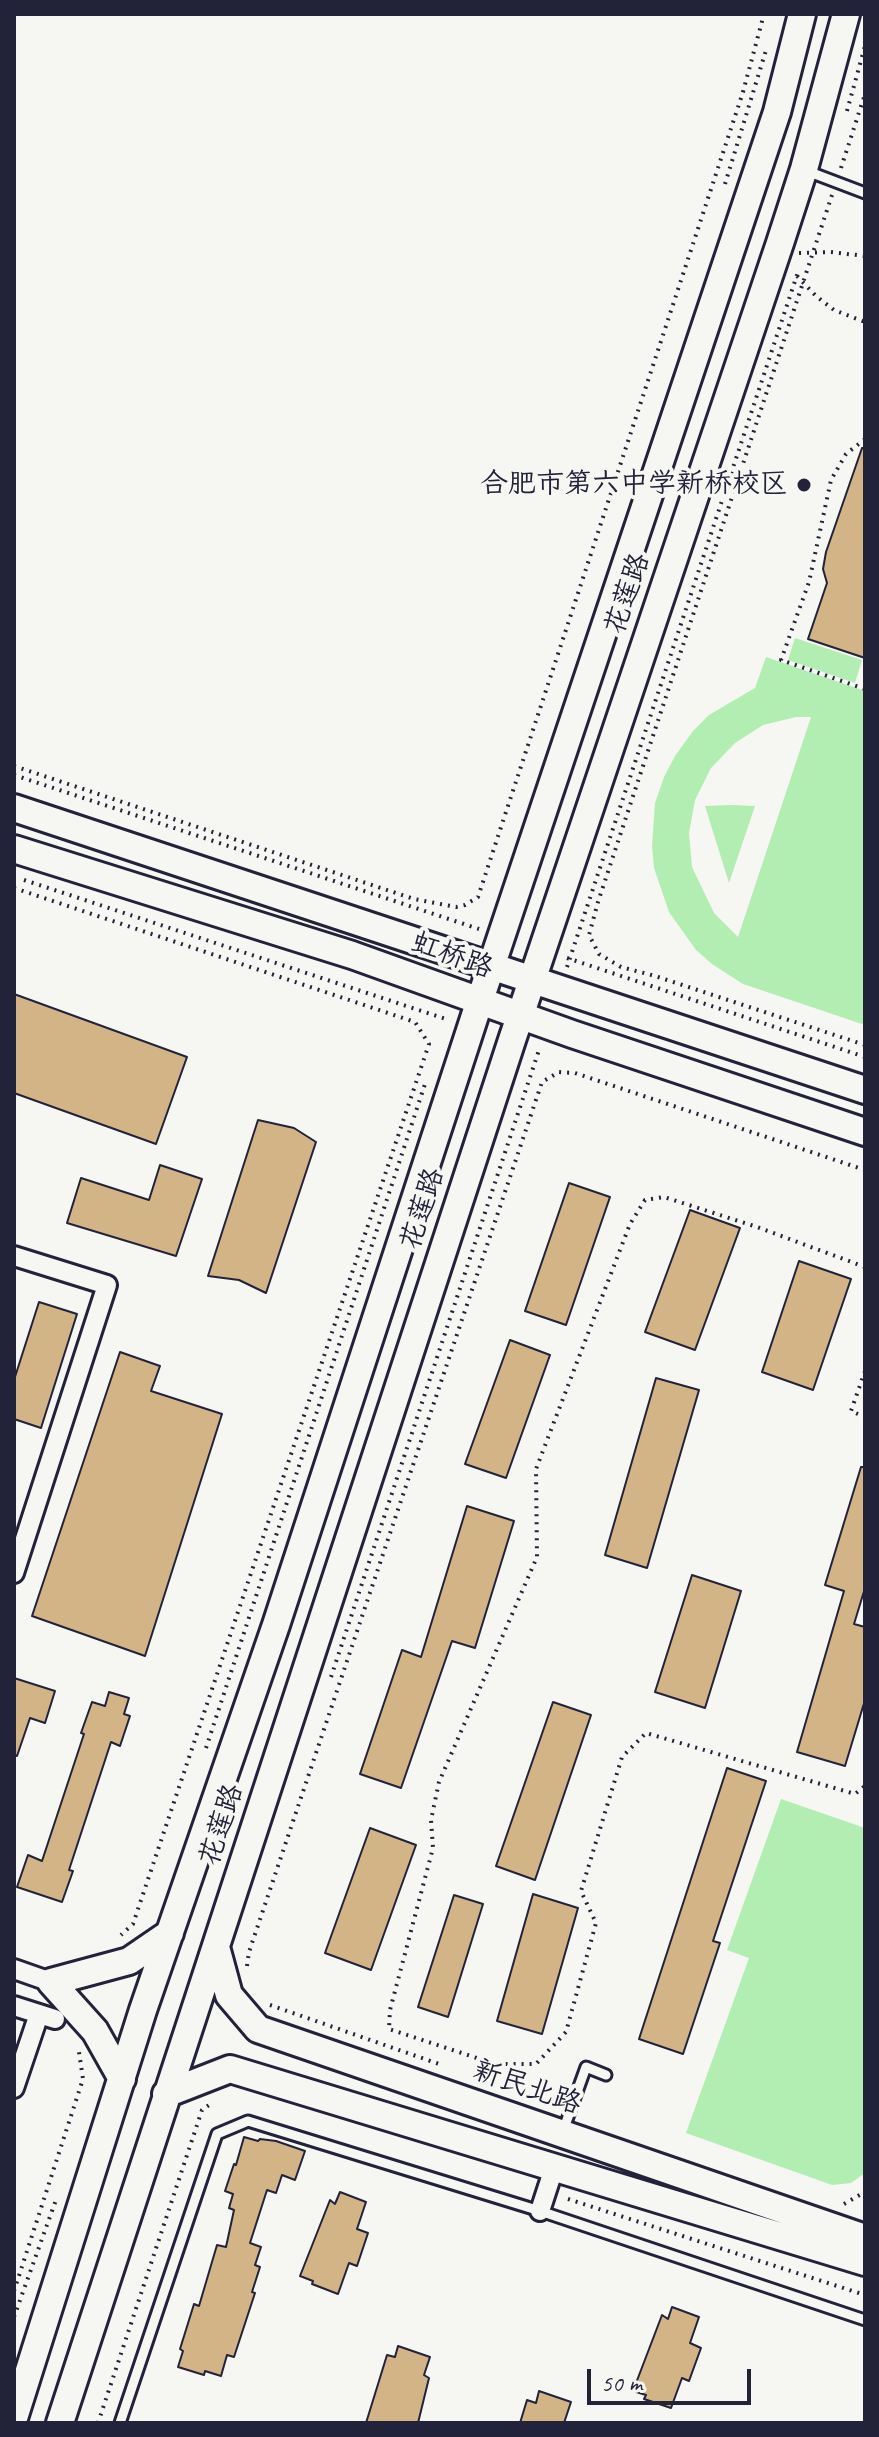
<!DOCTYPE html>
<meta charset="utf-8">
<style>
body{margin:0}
#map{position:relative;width:879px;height:2437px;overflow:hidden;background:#f6f6f2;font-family:Caveat,sans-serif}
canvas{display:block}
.frame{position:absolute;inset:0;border:16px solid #22223b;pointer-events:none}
.scale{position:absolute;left:587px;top:2369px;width:164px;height:36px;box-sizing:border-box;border:4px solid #22223b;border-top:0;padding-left:10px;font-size:24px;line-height:28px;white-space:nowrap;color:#22223b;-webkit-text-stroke:6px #f6f6f2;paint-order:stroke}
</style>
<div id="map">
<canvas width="879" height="2437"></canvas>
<div class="frame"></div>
<div class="scale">50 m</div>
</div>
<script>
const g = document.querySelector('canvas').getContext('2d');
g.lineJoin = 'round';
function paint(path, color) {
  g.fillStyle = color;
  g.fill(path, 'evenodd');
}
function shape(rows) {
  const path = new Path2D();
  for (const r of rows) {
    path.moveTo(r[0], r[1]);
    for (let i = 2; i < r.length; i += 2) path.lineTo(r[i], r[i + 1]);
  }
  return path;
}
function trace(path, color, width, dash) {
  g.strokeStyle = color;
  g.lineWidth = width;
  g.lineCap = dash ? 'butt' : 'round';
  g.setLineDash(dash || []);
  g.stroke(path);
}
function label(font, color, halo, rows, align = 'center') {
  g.font = font + ' Caveat,"LXGW WenKai TC",sans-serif';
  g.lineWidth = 8;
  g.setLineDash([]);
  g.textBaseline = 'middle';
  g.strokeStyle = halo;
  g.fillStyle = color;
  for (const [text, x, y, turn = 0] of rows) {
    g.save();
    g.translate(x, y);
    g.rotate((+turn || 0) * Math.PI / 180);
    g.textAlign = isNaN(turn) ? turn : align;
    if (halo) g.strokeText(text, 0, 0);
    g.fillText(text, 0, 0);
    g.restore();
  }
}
paint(shape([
 [795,638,862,660,855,683,788,660],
 [766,657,865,691,865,1025,743,984,712,964,696,950,669,912,654,868,652,846,655,803,664,777,675,756,693,731,709,715,755,688],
 [796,717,811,717,738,937,714,913,692,867,689,833,695,800,711,768,735,743,763,725],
 [731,805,755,806,729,883,705,806],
 [781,1799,865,1828,865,2173,851,2183,832,2185,686,2133,749,1958,727,1950]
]), '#b2edb2');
const building = shape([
 [862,448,865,448,865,658,808,639,827,583,823,569,826,552,862,448],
 [14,994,187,1057,156,1144,14,1093,14,994],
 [258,1120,294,1128,316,1142,266,1293,239,1280,208,1276,258,1120],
 [160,1165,202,1179,176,1256,67,1223,81,1178,149,1200,160,1165],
 [569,1183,610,1197,566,1325,525,1311,569,1183],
 [690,1210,740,1228,695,1350,645,1332,690,1210],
 [799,1261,851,1279,813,1390,762,1372,799,1261],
 [39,1302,77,1314,41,1428,14,1419,14,1380,39,1302],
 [510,1340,550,1355,506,1478,465,1464,510,1340],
 [120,1352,160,1366,151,1391,222,1414,145,1656,32,1616,120,1352],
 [656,1378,699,1390,647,1568,605,1555,656,1378],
 [861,1467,865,1467,865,1588,854,1624,865,1627,865,1700,845,1766,797,1752,844,1591,825,1585,861,1467],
 [467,1506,514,1521,475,1648,452,1641,401,1788,360,1774,402,1650,421,1657,467,1506],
 [692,1575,741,1591,705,1708,655,1692,692,1575],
 [14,1678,55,1691,45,1723,30,1718,17,1756,14,1755,14,1678],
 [109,1692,129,1698,124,1714,130,1716,120,1746,111,1742,69,1870,73,1871,62,1902,17,1887,28,1855,42,1861,84,1734,81,1733,92,1702,105,1706,109,1692],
 [553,1702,591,1715,535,1880,496,1866,553,1702],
 [727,1768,766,1781,713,1941,720,1943,683,2054,639,2039,727,1768],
 [370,1828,416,1845,371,1970,325,1953,370,1828],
 [533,1894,578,1908,542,2034,497,2021,533,1894],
 [454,1895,483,1904,448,2017,418,2007,454,1895],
 [244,2137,258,2141,260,2139,276,2141,305,2151,295,2180,282,2175,276,2193,267,2190,250,2243,261,2247,255,2265,260,2267,252,2292,255,2293,234,2357,227,2355,221,2376,205,2371,204,2375,178,2367,183,2351,180,2349,194,2304,199,2306,217,2245,226,2247,234,2210,229,2208,233,2194,225,2191,234,2164,236,2165,244,2137],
 [340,2192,366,2202,357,2229,368,2233,357,2266,349,2263,338,2294,312,2284,313,2281,300,2276,330,2200,335,2204,340,2192],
 [672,2307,699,2317,690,2343,701,2348,689,2381,682,2378,671,2408,644,2399,646,2395,633,2391,662,2315,668,2319,672,2307],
 [398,2346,430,2357,424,2375,429,2378,418,2423,366,2423,387,2355,395,2357,398,2346],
 [539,2391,571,2402,564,2423,520,2423,527,2400,536,2403,539,2391]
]);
paint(building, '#d2b487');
trace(building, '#22223b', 2);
const lane = shape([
 [807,171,865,193],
 [563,2131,586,2067,606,2075],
 [120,2423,217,2134,248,2121,540,2211,865,2320]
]);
const street = shape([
 [14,1256,107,1285,14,1573],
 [14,1969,51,1982],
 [14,2006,55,2019],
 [14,2088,39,2014],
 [540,2211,554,2168]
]);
const secondary = shape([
 [14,808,865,1090],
 [14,849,352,955,572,1034,865,1132],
 [216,1947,229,1995,258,2029,865,2238],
 [122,2079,95,2031,51,1982,129,1961,170,1933],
 [166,2094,230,2069,865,2262],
 [14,2418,143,2010,276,1625,480,1000,777,112,802,14],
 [60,2423,512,1040,780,243,804,169,846,14]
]);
trace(lane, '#22223b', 15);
trace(street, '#22223b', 24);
trace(secondary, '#22223b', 32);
trace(shape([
 [847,111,865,46],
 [841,168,865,94],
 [725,184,767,47],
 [832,195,598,902,589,935,599,954,621,967,655,976,865,1045],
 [799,253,830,252,865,256],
 [797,276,816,296,834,310,865,322],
 [865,439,846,454,831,480,809,582,781,660,865,689],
 [14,766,414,899,456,907,465,905,478,897,743,92,764,14],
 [14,775,479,929],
 [24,880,449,1020],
 [14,888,415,1022,429,1044,133,1924,121,1935],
 [567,958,865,1057],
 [567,967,799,269],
 [865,1267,757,1227,664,1197,645,1200,630,1224,536,1469,537,1557,439,1782,431,1820,433,1848,390,2010,389,2029,495,2064,536,2064,566,2032,596,1923,581,1891,622,1757,646,1733,855,1794,865,1786],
 [865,1371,851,1411,865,1417],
 [331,1677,540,1047],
 [206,1748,426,1081],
 [247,1966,249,1952,542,1082,559,1072,575,1073,865,1170],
 [270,2005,439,2064],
 [568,2199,865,2295],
 [844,2204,865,2192],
 [14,2291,83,2079,79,2052],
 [14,2317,57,2197],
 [98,2423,202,2110,212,2103]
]), '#22223b', 4, [2, 6]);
trace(lane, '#f6f6f2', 9);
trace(street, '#f6f6f2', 18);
trace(secondary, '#f6f6f2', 26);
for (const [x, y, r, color] of [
 [804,485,8,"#22223b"]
]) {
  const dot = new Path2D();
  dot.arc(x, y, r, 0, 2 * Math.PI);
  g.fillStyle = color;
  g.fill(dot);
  trace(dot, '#f6f6f2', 3);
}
label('28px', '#22223b', '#f6f6f2', [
 ["合肥市第六中学新桥校区",788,485]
], 'right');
label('28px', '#22223b', '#f6f6f2', [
 ["花莲路",628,594,-71],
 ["虹桥路",452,956,20],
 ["花莲路",423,1209,-72],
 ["花莲路",222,1825,-72],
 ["新民北路",527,2088,19]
]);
</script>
